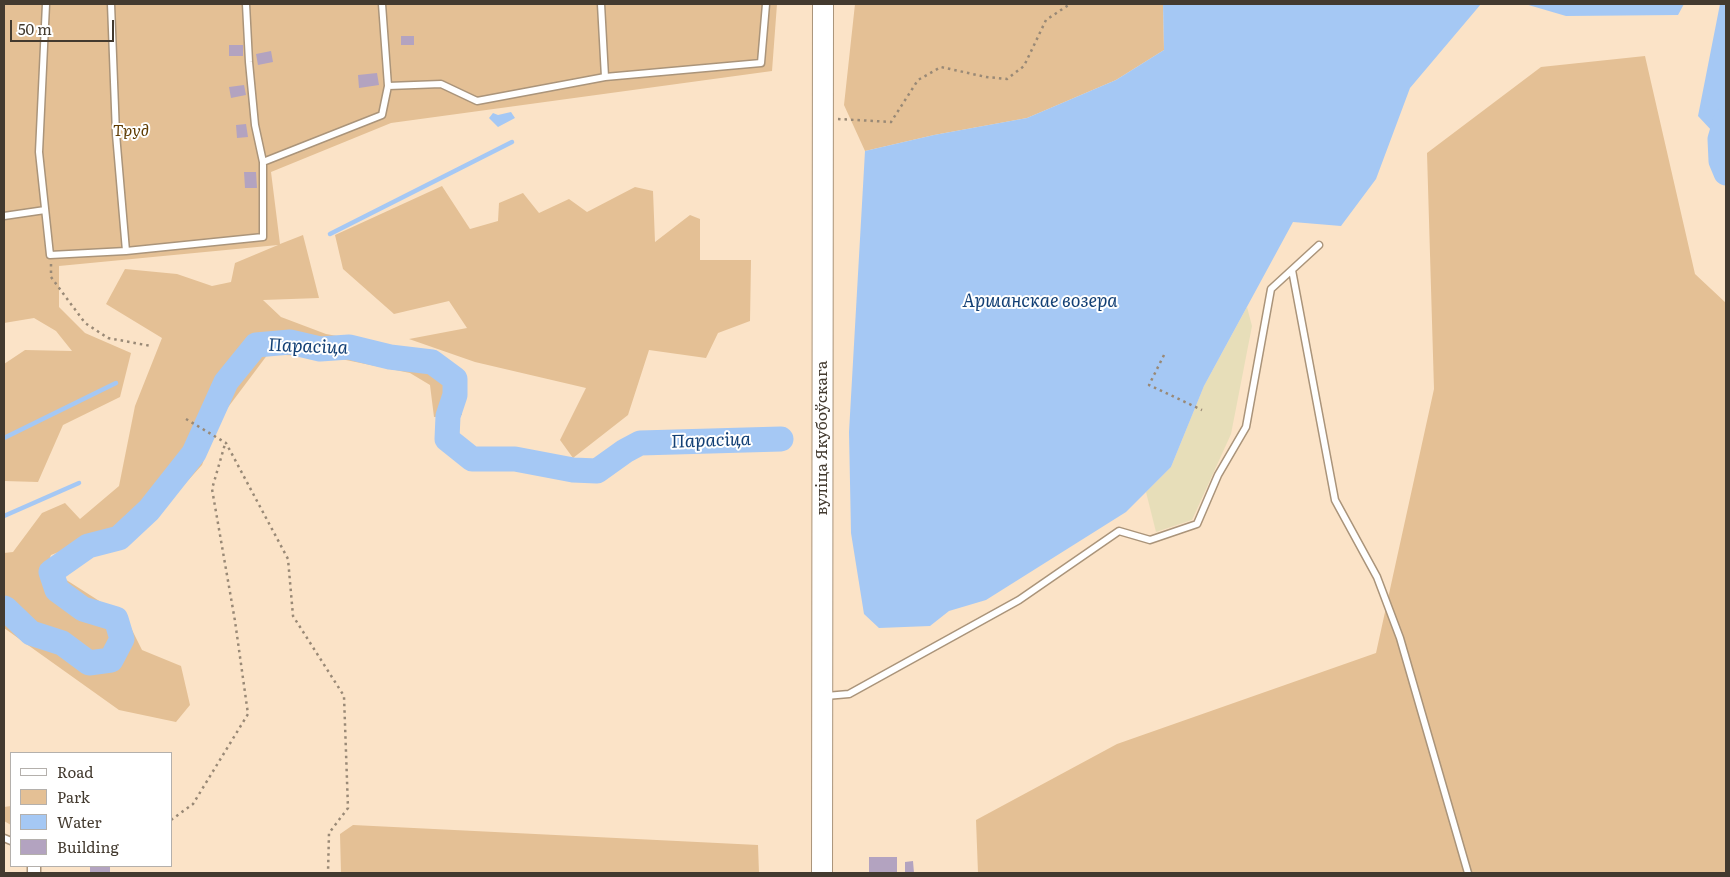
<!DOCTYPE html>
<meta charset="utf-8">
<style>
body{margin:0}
#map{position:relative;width:1730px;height:877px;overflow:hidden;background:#fbe3c7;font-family:Literata,serif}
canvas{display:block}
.frame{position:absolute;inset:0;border:5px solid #433a2f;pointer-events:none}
.legend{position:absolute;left:10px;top:752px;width:162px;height:115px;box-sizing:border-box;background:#fff;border:1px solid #b4b0ac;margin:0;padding:6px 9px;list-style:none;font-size:15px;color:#433a2f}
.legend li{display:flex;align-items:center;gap:10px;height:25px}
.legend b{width:25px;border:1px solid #b4b0ac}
.scale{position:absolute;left:10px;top:20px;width:104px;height:22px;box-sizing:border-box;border:2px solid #433a2f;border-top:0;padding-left:6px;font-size:15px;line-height:18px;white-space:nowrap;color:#433a2f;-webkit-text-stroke:4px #fff;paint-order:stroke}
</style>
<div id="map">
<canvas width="1730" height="877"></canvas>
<div class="frame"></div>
<ul class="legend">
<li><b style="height:6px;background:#fff"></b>Road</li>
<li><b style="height:14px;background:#e4c095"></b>Park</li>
<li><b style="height:14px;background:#a5c8f4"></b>Water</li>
<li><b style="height:14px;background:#b3a3c0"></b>Building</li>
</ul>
<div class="scale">50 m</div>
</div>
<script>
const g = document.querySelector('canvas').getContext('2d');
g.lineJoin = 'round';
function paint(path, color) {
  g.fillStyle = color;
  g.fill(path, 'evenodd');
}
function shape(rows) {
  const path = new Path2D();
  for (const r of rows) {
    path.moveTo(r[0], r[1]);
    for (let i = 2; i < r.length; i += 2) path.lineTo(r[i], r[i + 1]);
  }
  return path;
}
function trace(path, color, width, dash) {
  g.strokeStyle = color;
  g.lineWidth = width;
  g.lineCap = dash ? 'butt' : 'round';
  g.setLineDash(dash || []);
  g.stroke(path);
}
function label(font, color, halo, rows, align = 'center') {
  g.font = font + ' Literata,serif';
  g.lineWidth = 4;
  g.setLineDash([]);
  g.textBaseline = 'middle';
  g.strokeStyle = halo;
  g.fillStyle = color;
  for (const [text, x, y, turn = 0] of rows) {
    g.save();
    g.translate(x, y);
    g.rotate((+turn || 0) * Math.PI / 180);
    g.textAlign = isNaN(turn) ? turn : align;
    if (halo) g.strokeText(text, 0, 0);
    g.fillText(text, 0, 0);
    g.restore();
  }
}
paint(shape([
 [4,4,777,4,772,71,391,123,271,172,280,244,303,235,319,298,263,300,281,317,326,334,431,353,461,374,462,415,434,417,430,385,410,373,336,358,268,354,220,418,202,465,146,527,126,526,51,555,46,567,126,618,142,650,181,666,190,705,176,722,119,710,4,628,4,553,13,552,42,513,65,503,80,519,119,486,135,406,162,338,106,304,125,269,177,274,212,286,231,282,235,263,278,245,59,266,59,307,85,333,131,353,120,397,63,425,38,482,4,481,4,364,25,350,72,351,56,331,34,318,4,323],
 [855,4,1163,4,1164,50,1116,80,1027,118,934,135,865,151,844,105],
 [1645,56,1695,274,1726,303,1726,873,978,873,976,820,1117,744,1376,653,1434,389,1427,153,1541,67],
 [442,186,470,229,498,221,499,203,523,193,539,213,569,199,587,212,635,187,653,191,655,242,690,215,700,219,700,260,751,260,750,321,718,333,706,358,649,350,628,415,573,458,560,440,586,388,475,362,409,339,467,328,449,301,394,314,343,269,335,235],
 [11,806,11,825,4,821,4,807],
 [353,825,758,845,759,873,341,873,340,834]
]), '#e4c095');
paint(shape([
 [1247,307,1252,326,1231,434,1192,520,1156,532,1146,492,1171,467,1204,386]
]), '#e7deb9');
paint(shape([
 [1163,4,1481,4,1410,88,1376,179,1341,226,1293,222,1204,386,1171,467,1126,512,986,600,949,611,930,626,879,628,864,614,851,533,849,432,865,151,934,135,1027,118,1116,80,1164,50],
 [1525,4,1684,4,1678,15,1566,16],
 [1720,4,1726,4,1726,146,1698,116],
 [511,112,515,118,498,127,489,118,493,113,498,115]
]), '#a5c8f4');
trace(shape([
 [330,234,512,142],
 [4,438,116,383],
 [4,516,79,483]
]), '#a5c8f4', 4.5);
trace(shape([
 [1726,119,1720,139,1721,161,1726,173],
 [4,608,6,609,31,633,62,643,89,663,111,660,122,639,116,619,83,609,57,590,51,572,88,546,119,538,149,510,194,453,226,382,256,345,290,342,320,349,349,347,390,357,432,362,455,379,455,395,448,416,447,439,472,459,515,459,573,470,597,471,625,451,640,443,781,439]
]), '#a5c8f4', 25);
paint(shape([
 [401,36,414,36,414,45,401,45],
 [229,45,243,45,243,56,229,56],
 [271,51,273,62,258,65,256,54],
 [377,73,379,85,359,88,358,75],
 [244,85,246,95,231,98,229,87],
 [246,124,248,137,237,138,236,125],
 [244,172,256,172,257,188,245,188],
 [869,857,897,857,897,873,869,873],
 [913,861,914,873,905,873,905,862],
 [90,866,110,866,110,872,90,872]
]), '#b3a3c0');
const service = shape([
 [46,4,39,152,50,255,126,251,263,237,263,162,255,125,249,62,246,4],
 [111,4,116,134,126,251],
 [601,4,605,77],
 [388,86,441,84,477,101,605,77,761,63,766,4],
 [263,162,382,115,388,86,382,4],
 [4,216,45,210],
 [1292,270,1335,500,1377,577,1400,638,1468,873],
 [826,696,849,694,1019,600,1119,531,1150,540,1197,524,1218,475,1246,427,1271,289,1319,245],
 [4,838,11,841]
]);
const minor = shape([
 [34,873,34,866]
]);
const primary = shape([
 [822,873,823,4]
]);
trace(service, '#aa947a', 9);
trace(minor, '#aa947a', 15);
trace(primary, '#aa947a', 22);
trace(shape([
 [838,119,891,122,918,80,941,67,986,77,1007,79,1024,66,1046,20,1070,4],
 [51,264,51,277,85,323,108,338,151,346],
 [1164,355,1149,385,1202,410],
 [186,419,226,443,288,559,293,616,344,696,348,808,329,833,328,873],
 [171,820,193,804,248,714,235,621,212,489,225,444]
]), '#998976', 2.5, [2.5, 4]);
trace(service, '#fff', 6);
trace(minor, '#fff', 12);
trace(primary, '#fff', 20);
label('italic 16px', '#5e3a00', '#fff', [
 ["Труд",131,131]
]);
label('16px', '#433a2f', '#fff', [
 ["вуліца Якубоўскага",822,438,-90]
]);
label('italic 18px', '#134075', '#fff', [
 ["Аршанскае возера",1040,302],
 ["Парасіца",308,347,2],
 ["Парасіца",711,441,-2]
]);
</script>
